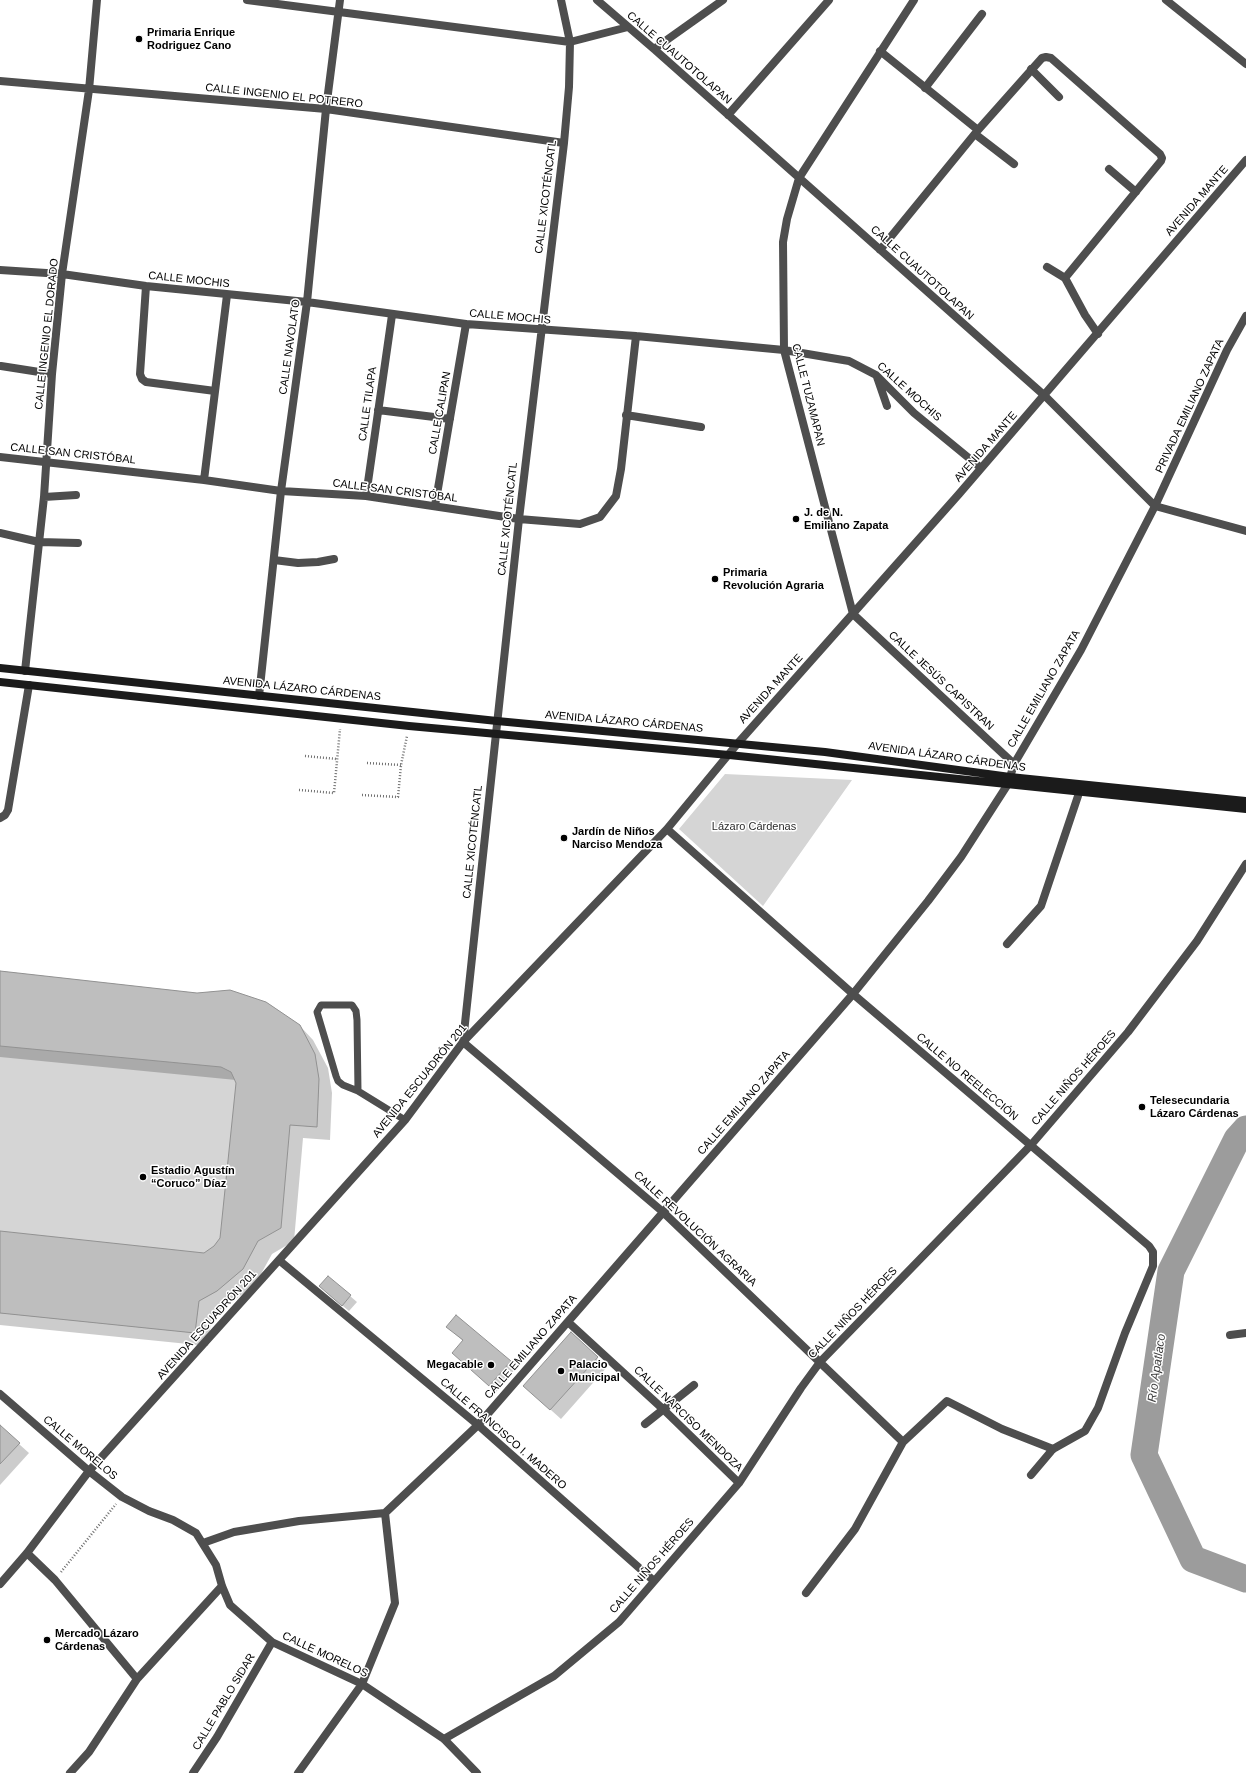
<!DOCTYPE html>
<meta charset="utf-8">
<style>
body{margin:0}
canvas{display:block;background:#fff}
</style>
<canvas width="1246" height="1773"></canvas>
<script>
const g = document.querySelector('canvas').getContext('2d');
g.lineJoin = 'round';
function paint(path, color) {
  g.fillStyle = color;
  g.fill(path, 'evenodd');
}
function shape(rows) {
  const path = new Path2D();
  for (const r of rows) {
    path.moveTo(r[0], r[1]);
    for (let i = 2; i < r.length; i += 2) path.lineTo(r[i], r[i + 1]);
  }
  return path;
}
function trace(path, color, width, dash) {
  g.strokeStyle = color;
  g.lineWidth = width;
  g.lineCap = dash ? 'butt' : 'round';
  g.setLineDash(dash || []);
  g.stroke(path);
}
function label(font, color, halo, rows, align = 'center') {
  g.font = font + ' Arial,sans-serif';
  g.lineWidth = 3;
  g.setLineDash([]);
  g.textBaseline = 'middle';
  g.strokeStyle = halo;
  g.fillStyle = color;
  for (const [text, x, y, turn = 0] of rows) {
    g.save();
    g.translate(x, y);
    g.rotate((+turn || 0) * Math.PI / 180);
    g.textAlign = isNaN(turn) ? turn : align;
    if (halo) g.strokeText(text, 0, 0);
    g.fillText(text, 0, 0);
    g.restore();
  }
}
paint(shape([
 [725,774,852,780,763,906,679,829],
 [0,971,197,993,230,990,266,1002,300,1025,315,1054,319,1079,317,1127,290,1125,258,1241,243,1269,217,1291,199,1301,195,1333,0,1313]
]), '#d5d5d5');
paint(shape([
 [0,972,300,1026,313,1040,328,1068,332,1093,330,1140,303,1138,294,1241,272,1254,256,1283,230,1304,212,1315,208,1346,0,1325,0,1232,204,1254,215,1247,221,1238,237,1083,236,1080,0,1057],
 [328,1277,357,1302,349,1311,327,1293],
 [454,1333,510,1362,516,1368,496,1392,459,1359,463,1341],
 [597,1358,607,1367,561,1419,524,1386],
 [0,1427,29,1453,0,1485]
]), '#0003');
trace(shape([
 [1246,1129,1237,1139,1171,1271,1144,1455,1193,1559,1246,1579]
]), '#9c9c9c', 27);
const building = shape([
 [0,971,197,993,230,990,266,1002,300,1025,315,1054,319,1079,317,1127,290,1125,281,1228,258,1241,243,1269,217,1291,199,1301,195,1333,0,1313,0,1231,204,1253,214,1246,220,1238,236,1083,231,1072,221,1067,0,1046,0,971],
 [328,1276,351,1295,342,1306,319,1286,328,1276],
 [456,1315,511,1361,489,1386,452,1353,463,1340,446,1327,456,1315],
 [571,1332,598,1357,550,1410,523,1386,571,1332],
 [0,1425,20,1443,0,1464,0,1425]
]);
paint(building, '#bebebe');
trace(building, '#929292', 1);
trace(shape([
 [305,756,337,759],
 [367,763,401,765],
 [299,790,334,793,340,729],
 [362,795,398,797,401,765,407,736],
 [61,1572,116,1504]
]), '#707070', 2.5, [1, 2]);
trace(shape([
 [358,1091,343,1085,338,1081,336,1076,317,1012,321,1005,352,1005,356,1011,357,1020,358,1091,405,1120]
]), '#4e4e4e', 7);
trace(shape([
 [247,0,570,42,628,27],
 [561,0,570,42,569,87,564,143,519,519,463,1042,663,1212,903,1442],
 [597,0,654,49,1045,396,1155,506,1246,531],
 [914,0,799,178,787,219,783,242,784,350,853,614,1014,764],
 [1166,0,1246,64],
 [654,49,723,0],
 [880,51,978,130],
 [1031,69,1059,97],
 [0,81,326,109,564,143],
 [925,88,982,14],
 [728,115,829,0],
 [975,134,1014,164],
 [1109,169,1136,192],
 [880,250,978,130,1042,58,1046,57,1051,58,1160,154,1162,158,1161,161,1065,278],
 [1047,267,1065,278],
 [0,270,62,274,146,286,307,302,466,324,636,336,784,350,849,361,876,375,914,413,981,468],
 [1065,278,1085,315,1098,334],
 [146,286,140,374,142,379,146,382,215,391],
 [1,366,52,374],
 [877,377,887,406],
 [378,410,450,419],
 [626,415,701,427],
 [0,457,204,480,281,491,366,496,519,519,580,524,600,517,616,496,621,469,636,336],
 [204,480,227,295],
 [366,496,392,315],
 [44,497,76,495],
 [435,506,466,324],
 [0,533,39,542,78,543],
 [274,560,298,563,318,562,334,559],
 [25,671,44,497,52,374,62,274,89,90,97,0],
 [259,696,281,491,307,302,326,109,340,0],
 [0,818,5,815,8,810,29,685],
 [667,829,853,994,1149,1246,1153,1252,1153,1266,1125,1333,1098,1408,1085,1431,1053,1449,1031,1475],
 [1007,944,1041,906,1079,793],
 [280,1261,478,1425,654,1581],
 [568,1322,664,1410,739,1483],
 [1230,1335,1246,1333],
 [0,1394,89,1471,122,1497,149,1511,173,1520,196,1533,216,1565,222,1586,230,1605,272,1642,362,1684,444,1739,477,1773],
 [645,1424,694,1385],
 [203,1543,234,1532,299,1521,385,1513,478,1425,853,994,928,901,961,857,1008,784,1014,764,1081,650,1155,506,1227,350,1246,316],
 [27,1553,55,1580,137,1679],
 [0,1584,27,1553,89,1471,405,1120,463,1042,667,829,738,743,959,494,1246,160],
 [806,1593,855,1529,903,1442,947,1401,1002,1429,1053,1449],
 [444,1739,554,1676,619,1622,739,1483,801,1388,820,1362,1031,1145,1128,1032,1197,941,1246,864],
 [70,1773,89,1752,137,1679,222,1586],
 [193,1773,217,1737,272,1642],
 [298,1773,362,1684,395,1603,385,1513]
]), '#4e4e4e', 8);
trace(shape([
 [0,668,497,721,825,752,1010,777,1246,801],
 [0,682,409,726,729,755,1246,809]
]), '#1b1b1b', 8);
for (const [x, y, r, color] of [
 [139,39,4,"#000"],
 [796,519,4,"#000"],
 [715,579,4,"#000"],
 [564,838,4,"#000"],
 [1142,1107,4,"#000"],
 [143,1177,4,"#000"],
 [491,1365,4,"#000"],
 [561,1371,4,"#000"],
 [47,1640,4,"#000"]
]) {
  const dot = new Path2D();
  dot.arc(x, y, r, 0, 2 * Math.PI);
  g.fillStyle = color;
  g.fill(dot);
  trace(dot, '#fff', 1.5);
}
label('bold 11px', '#000', '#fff', [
 ["Primaria Enrique",147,33],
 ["Rodriguez Cano",147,46],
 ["J. de N.",804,513],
 ["Emiliano Zapata",804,526],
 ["Primaria",723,573],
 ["Revolución Agraria",723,586],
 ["Jardín de Niños",572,832],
 ["Narciso Mendoza",572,845],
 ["Telesecundaria",1150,1101],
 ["Lázaro Cárdenas",1150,1114],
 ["Estadio Agustín",151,1171],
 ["“Coruco” Díaz",151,1184],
 ["Megacable",483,1365,"right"],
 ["Palacio",569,1365],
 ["Municipal",569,1378],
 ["Mercado Lázaro",55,1634],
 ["Cárdenas",55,1647]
], 'left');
label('11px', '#000', '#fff', [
 ["CALLE CUAUTOTOLAPAN",679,58,41],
 ["CALLE INGENIO EL POTRERO",284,96,6],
 ["CALLE XICOTÉNCATL",546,197,-83],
 ["AVENIDA MANTE",1197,201,-49],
 ["CALLE CUAUTOTOLAPAN",922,273,42],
 ["CALLE MOCHIS",189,280,6],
 ["CALLE MOCHIS",510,317,5],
 ["CALLE INGENIO EL DORADO",47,334,-84],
 ["CALLE NAVOLATO",290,347,-82],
 ["CALLE MOCHIS",909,392,42],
 ["CALLE TUZAMAPAN",808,395,76],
 ["CALLE TILAPA",368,404,-82],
 ["PRIVADA EMILIANO ZAPATA",1190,406,-65],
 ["CALLE CALIPAN",440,413,-80],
 ["AVENIDA MANTE",986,447,-49],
 ["CALLE SAN CRISTÓBAL",73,454,6],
 ["CALLE SAN CRISTÓBAL",395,491,7],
 ["CALLE XICOTÉNCATL",508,519,-84],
 ["CALLE JESÚS CAPISTRAN",941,681,43],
 ["AVENIDA LÁZARO CÁRDENAS",302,689,6],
 ["AVENIDA MANTE",771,689,-48],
 ["CALLE EMILIANO ZAPATA",1044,689,-60],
 ["AVENIDA LÁZARO CÁRDENAS",624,722,5],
 ["AVENIDA LÁZARO CÁRDENAS",947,757,8],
 ["CALLE XICOTÉNCATL",473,842,-84],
 ["CALLE NO REELECCIÓN",967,1077,40],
 ["CALLE NIÑOS HÉROES",1074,1078,-49],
 ["AVENIDA ESCUADRÓN 201",420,1081,-51],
 ["CALLE EMILIANO ZAPATA",744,1103,-49],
 ["CALLE REVOLUCIÓN AGRARIA",695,1229,43],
 ["CALLE NIÑOS HÉROES",853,1313,-46],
 ["AVENIDA ESCUADRÓN 201",207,1325,-48],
 ["CALLE EMILIANO ZAPATA",531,1347,-49],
 ["CALLE NARCISO MENDOZA",688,1419,44],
 ["CALLE FRANCISCO I. MADERO",503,1434,41],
 ["CALLE MORELOS",80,1448,40],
 ["CALLE NIÑOS HÉROES",652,1566,-49],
 ["CALLE MORELOS",325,1655,25],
 ["CALLE PABLO SIDAR",224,1702,-59]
]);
label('11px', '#2c2c2c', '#fff', [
 ["Lázaro Cárdenas",754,827]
]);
label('italic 12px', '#3d3d3d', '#fff', [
 ["Río Apatlaco",1157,1368,-82]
]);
</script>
